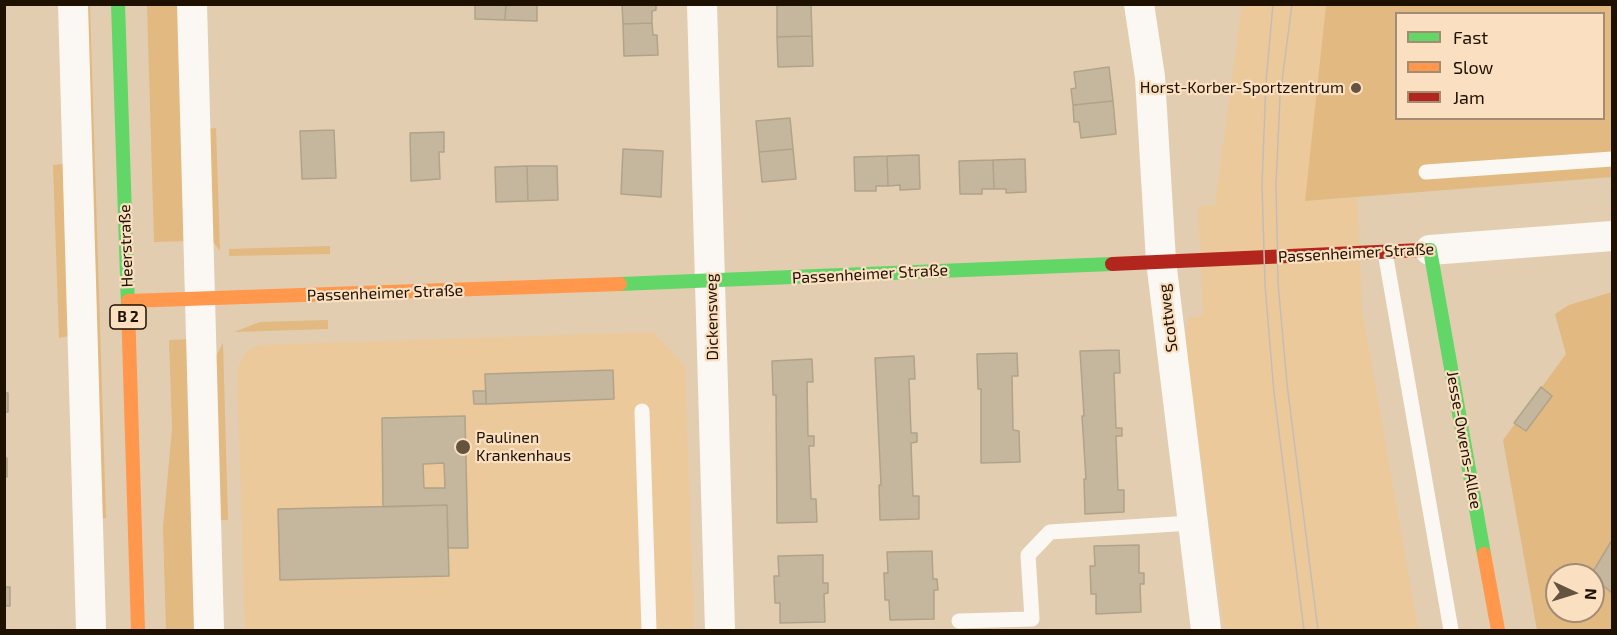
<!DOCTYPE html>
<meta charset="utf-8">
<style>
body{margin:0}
#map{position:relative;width:1617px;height:635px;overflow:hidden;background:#e3cdb0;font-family:"Exo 2",sans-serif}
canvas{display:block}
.frame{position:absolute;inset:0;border:6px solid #1f1100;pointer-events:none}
.legend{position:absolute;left:1395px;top:12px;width:210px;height:108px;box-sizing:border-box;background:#fae0c1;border:2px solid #a28d74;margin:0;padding:8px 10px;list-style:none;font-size:18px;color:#1f1100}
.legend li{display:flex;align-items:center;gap:12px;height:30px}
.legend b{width:30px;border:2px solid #a28d74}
.north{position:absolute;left:1545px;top:563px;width:60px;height:60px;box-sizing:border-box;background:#fae0c1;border:2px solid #a28d74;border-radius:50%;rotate:94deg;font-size:16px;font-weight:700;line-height:24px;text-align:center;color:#1f1100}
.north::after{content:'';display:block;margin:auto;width:21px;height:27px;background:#64533e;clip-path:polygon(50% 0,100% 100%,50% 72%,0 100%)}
</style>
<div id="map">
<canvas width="1617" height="635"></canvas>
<div class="frame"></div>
<ul class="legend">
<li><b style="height:8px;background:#63d668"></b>Fast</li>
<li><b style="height:8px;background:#ff974d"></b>Slow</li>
<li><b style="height:8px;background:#b3261e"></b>Jam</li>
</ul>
<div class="north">N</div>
</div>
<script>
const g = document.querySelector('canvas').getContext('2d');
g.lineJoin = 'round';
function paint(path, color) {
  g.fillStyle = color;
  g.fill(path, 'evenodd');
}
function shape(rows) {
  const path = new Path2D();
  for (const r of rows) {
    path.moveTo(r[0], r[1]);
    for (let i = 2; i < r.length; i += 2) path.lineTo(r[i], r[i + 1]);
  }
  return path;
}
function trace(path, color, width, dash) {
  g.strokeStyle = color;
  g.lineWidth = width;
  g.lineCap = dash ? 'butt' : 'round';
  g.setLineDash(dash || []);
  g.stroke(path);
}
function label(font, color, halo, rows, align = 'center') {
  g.font = font + ' "Exo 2",sans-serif';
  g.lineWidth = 4.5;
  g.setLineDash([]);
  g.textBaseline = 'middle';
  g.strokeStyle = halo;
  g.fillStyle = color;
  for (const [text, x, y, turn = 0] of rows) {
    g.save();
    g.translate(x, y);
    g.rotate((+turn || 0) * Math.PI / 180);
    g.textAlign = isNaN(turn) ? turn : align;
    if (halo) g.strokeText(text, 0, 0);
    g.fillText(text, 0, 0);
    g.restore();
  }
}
paint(shape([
 [1242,5,1326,5,1305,201,1357,198,1362,309,1418,630,1224,630,1185,338,1188,318,1203,316,1198,206,1215,205],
 [653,332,685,366,694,630,245,630,237,369,246,352,259,345]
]), '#ecc99b');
paint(shape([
 [80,5,90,5,106,518,97,519],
 [147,5,179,5,187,241,154,242],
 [1326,5,1612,5,1612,177,1305,201],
 [1396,14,1604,14,1604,118,1396,118],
 [216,128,220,251,210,238,206,129],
 [63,164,69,336,59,338,53,165],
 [330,246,330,254,229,256,229,249],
 [1612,292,1612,630,1537,630,1503,440,1566,354,1555,314,1569,305],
 [1557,575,1593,575,1593,611,1557,611],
 [328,320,328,329,234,332,260,322],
 [191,339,200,630,166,630,163,527,172,429,169,340],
 [223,343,228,520,217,520,215,358]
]), '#e1b981');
const building = shape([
 [475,4,506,4,505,20,475,19,475,4],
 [506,4,537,4,537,21,505,20,506,4],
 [622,4,656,4,656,10,652,11,652,23,623,24,622,4],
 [777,5,811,5,812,36,777,37,777,5],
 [652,23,653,35,657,35,658,55,624,56,623,24,652,23],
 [812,36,813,66,778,67,777,37,812,36],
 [1109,67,1113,101,1073,105,1071,89,1076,88,1074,72,1109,67],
 [1113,101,1116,134,1081,138,1079,122,1074,122,1073,105,1113,101],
 [790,118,793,149,759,152,756,121,790,118],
 [334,130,336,178,302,179,300,131,334,130],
 [444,132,444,152,439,152,440,179,411,181,410,133,444,132],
 [623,149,663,151,661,197,621,194,623,149],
 [793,149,796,179,762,182,759,152,793,149],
 [919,155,920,189,900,190,900,185,888,186,887,156,919,155],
 [887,156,888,186,876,186,876,191,855,191,854,157,887,156],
 [1025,159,1026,192,1006,193,1006,189,994,189,993,160,1025,159],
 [993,160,994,189,982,189,982,194,960,194,959,161,993,160],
 [527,166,557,166,558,200,528,201,527,166],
 [527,166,528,201,496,202,495,167,527,166],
 [1119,350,1120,373,1114,373,1116,428,1122,428,1122,436,1116,436,1118,490,1124,490,1124,512,1085,514,1084,479,1086,479,1082,416,1084,416,1080,351,1119,350],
 [1017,353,1018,376,1012,376,1013,430,1019,431,1020,462,981,463,981,389,978,389,977,354,1017,353],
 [914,356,915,379,909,379,911,433,917,433,917,442,911,443,913,496,919,496,919,519,880,520,879,485,881,485,875,358,914,356],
 [812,359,813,382,807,382,808,436,814,436,814,446,809,446,811,499,816,499,817,522,777,523,776,395,773,395,772,361,812,359],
 [613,370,614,399,486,404,485,374,613,370],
 [1541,387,1552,396,1526,431,1514,423,1541,387],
 [473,391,486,391,486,404,474,404,473,391],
 [4,393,8,393,8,412,4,412,4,393],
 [465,416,468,548,448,548,447,505,383,507,382,418,465,416],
 [444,463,445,488,424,488,423,464,444,463],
 [4,458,7,458,7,477,4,477,4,458],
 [447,505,449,576,280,580,278,509,447,505],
 [1612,540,1612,593,1591,575,1612,540],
 [1139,545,1139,573,1144,573,1144,584,1140,584,1141,612,1096,614,1096,594,1091,594,1090,566,1095,566,1094,546,1139,545],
 [932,551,933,579,937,579,938,590,934,590,934,619,890,620,889,600,885,600,884,573,888,573,887,552,932,551],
 [823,555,823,583,828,583,828,593,824,594,825,622,780,623,780,603,775,603,774,576,779,576,778,556,823,555],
 [4,587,10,587,10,606,4,606,4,587]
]);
paint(building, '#c4b79e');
trace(building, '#b0a38a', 1.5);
trace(shape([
 [1426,172,1612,159],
 [1385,252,1451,630],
 [642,411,649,630],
 [959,621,1032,619,1028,555,1050,532,1191,523]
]), '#fbf8f3', 15);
trace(shape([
 [73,4,91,630],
 [192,4,209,630],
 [702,4,720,630],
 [1139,4,1150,77,1161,261,1206,630],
 [1430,250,1612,236]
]), '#fbf8f3', 30);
trace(shape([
 [118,4,128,307],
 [1422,250,1430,250,1484,554],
 [620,284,1112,264]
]), '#63d668', 14);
trace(shape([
 [128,301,620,284],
 [128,307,138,630],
 [1484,554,1498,630]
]), '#ff974d', 14);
trace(shape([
 [1112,264,1422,250]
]), '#b3261e', 14);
trace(shape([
 [1273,4,1266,82,1262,184,1265,285,1274,393,1304,630],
 [1292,4,1280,97,1276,184,1278,283,1287,384,1318,630]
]), '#c4bdb5', 1.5);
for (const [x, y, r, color] of [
 [1356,88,6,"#64533e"],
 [463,447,8,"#64533e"]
]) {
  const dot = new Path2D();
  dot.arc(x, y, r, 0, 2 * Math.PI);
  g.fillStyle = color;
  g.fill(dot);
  trace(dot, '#fae0c1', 2);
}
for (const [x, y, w] of [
 [128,317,36]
]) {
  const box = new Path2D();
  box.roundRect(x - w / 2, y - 12, w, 24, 4.5);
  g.fillStyle = '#fae0c1';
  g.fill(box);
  trace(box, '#1f1100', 1.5);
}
label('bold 15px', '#1f1100', null, [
 ["B 2",128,317]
]);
label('16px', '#1f1100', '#fae0c1', [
 ["Horst-Korber-Sportzentrum",1344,88],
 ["Paulinen",476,438,"left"],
 ["Krankenhaus",476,456,"left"]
], 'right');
label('16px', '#1f1100', '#fae0c1', [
 ["Heerstraße",126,246,-92],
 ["Passenheimer Straße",1356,253,-3],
 ["Passenheimer Straße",870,274,-3],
 ["Passenheimer Straße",385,293,-2],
 ["Dickensweg",712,317,-91],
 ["Scottweg",1168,318,-97],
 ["Jesse-Owens-Allee",1464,440,80]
]);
</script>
